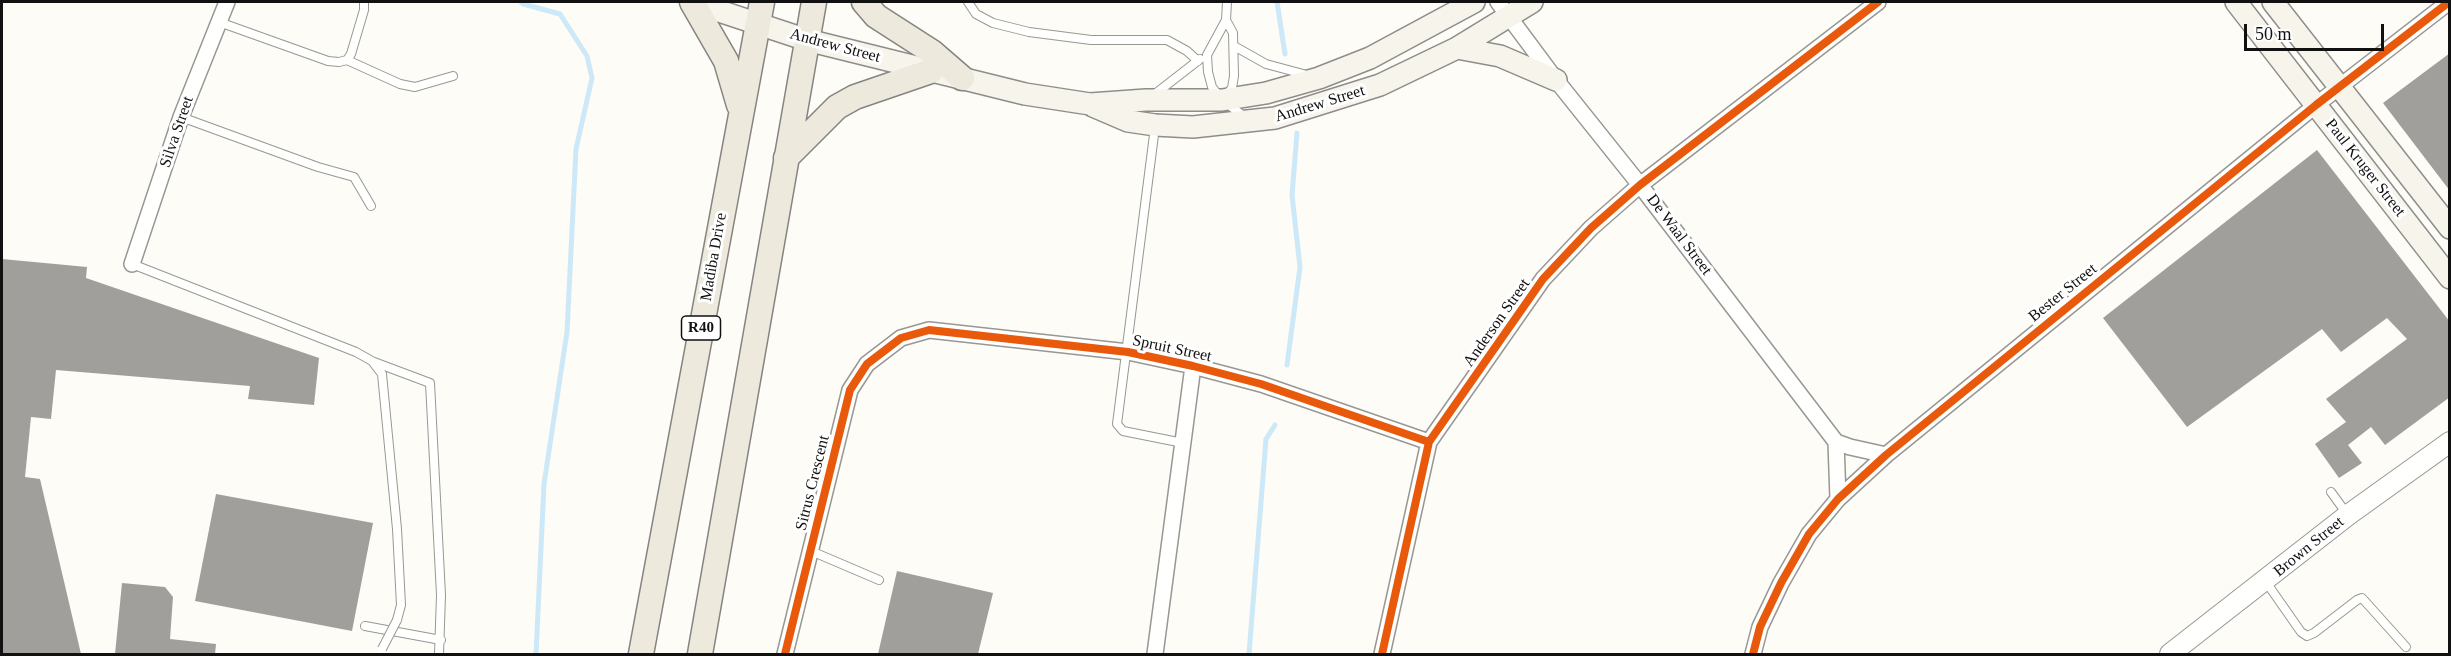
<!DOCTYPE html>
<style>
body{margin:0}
#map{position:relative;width:2451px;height:656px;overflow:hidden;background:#fdfcf7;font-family:Georgia,serif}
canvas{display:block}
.frame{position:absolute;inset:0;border:3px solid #111;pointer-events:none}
.scale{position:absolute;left:2244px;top:24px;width:140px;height:27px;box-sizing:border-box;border:3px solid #111;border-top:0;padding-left:8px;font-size:18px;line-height:21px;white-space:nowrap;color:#111;-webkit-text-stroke:4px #fff;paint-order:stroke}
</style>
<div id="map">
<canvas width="2451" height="656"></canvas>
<div class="frame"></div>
<div class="scale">50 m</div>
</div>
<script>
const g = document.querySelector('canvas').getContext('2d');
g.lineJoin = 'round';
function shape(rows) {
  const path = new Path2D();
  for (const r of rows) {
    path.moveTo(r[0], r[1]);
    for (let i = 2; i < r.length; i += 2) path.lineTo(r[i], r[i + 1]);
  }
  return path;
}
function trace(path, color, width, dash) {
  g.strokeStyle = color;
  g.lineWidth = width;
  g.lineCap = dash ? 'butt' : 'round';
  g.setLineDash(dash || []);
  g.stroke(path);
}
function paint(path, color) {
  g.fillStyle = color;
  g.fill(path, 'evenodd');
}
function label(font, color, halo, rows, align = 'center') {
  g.font = font + ' Georgia,serif';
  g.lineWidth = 6;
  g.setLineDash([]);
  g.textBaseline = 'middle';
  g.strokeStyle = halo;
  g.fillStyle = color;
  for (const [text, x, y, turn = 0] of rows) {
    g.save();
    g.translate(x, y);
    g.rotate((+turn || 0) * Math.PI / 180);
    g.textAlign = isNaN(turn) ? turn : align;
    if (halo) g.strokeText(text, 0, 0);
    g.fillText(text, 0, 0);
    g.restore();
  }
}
trace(shape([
 [521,2,523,4,560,14,587,56,592,78,576,149,567,332,544,484,536,654],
 [1277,2,1285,54],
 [1287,365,1300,267,1292,195,1297,133],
 [1249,654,1266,439,1275,425]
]), '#cde8f7', 5);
paint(shape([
 [2450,53,2450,191,2383,103],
 [2317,150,2450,322,2450,397,2385,445,2371,427,2348,445,2362,463,2339,478,2315,444,2346,422,2326,399,2407,339,2387,318,2341,352,2322,329,2187,427,2103,318],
 [2,259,87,267,86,278,319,358,314,405,248,399,250,386,56,370,51,419,31,417,25,477,40,479,81,654,2,654],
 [216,494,373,523,352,631,195,601],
 [897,571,993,593,978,654,878,654],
 [122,583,165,587,173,597,170,639,216,644,215,654,115,654]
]), '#a19f9c');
const service = shape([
 [968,2,976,14,993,23,1029,32,1091,40,1167,40,1187,51,1198,61],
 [1227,2,1226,20,1207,55,1208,72,1212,87,1222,100,1245,117],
 [219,22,328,61,339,62,347,60,351,54,364,10,364,2],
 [1234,46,1266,64,1307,75],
 [347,60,400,84,415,87,453,76],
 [1155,94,1200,59],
 [1226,95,1232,88,1234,76,1233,33,1226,20],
 [181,117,318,167,354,177,371,206],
 [1155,127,1117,424,1123,431,1183,443],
 [132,264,356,352,372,361,382,374,397,529,401,605,397,620],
 [374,362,430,383,441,595,439,654],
 [2331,492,2347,514],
 [811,551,879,580],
 [2266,582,2301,632,2307,636,2314,633,2357,600,2362,598,2406,647],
 [365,626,441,640]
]);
const minor = shape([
 [1498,2,1556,80,1640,185,1836,442,1850,447,1886,455],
 [132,264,181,117,227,2],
 [1836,442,1838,499],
 [785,654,850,390,867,364,901,338,929,330,1128,352,1193,366,1261,384,1429,442],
 [1155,654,1193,366],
 [1382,654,1429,442,1543,279,1591,228,1640,185,1878,2],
 [1753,654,1760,627,1781,583,1809,534,1838,499,1886,455,2316,105,2449,2]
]);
const tertiary = shape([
 [2170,654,2348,515,2450,442]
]);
const secondary = shape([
 [692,2,807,40,1025,94,1090,104,1146,100,1222,100,1266,93,1319,78,1370,58,1474,2],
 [2236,2,2450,278],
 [2273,2,2450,228],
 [1457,48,1500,56,1556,80],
 [1093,106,1128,121,1155,125,1193,127,1275,118,1380,85,1457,48,1532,2]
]);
const primary = shape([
 [692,2,726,61,739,105],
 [864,2,876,16,932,52,962,78],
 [786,158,837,107,855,97,931,71],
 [641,654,762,2],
 [700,654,814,2]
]);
trace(service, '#979795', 10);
trace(minor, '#979795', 18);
trace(tertiary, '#979795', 22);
trace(secondary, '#8e8d8b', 24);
trace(primary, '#858482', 27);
trace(service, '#fffffe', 8);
trace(minor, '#fffffe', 15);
trace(tertiary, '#fffffe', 20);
trace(secondary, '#f6f4eb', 21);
trace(primary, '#ede9dc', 24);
const serviceBridge = shape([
 [382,649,397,620]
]);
trace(serviceBridge, '#979795', 10, []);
trace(serviceBridge, '#fffffe', 8);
trace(shape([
 [785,654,850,390,867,364,901,338,929,330,1128,352,1193,366,1261,384,1429,442],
 [1382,654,1429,442,1543,279,1591,228,1640,185,1878,2],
 [1753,654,1760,627,1781,583,1809,534,1838,499,1886,455,2316,105,2449,2]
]), '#e8590c', 8);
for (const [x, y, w] of [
 [701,328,39]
]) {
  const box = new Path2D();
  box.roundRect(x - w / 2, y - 12, w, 24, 4.5);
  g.fillStyle = '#fff';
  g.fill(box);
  trace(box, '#111', 1.5);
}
label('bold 15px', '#111', null, [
 ["R40",701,328]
]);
label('16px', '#111', '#fff', [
 ["Andrew Street",835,46,15],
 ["Andrew Street",1320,104,-17],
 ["Silva Street",177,132,-71],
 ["Paul Kruger Street",2365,168,52],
 ["De Waal Street",1679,235,53],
 ["Madiba Drive",714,257,-80],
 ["Bester Street",2063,293,-39],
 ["Anderson Street",1497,323,-55],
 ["Spruit Street",1172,349,12],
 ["Sitrus Crescent",813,483,-76],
 ["Brown Street",2309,547,-39]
]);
</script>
